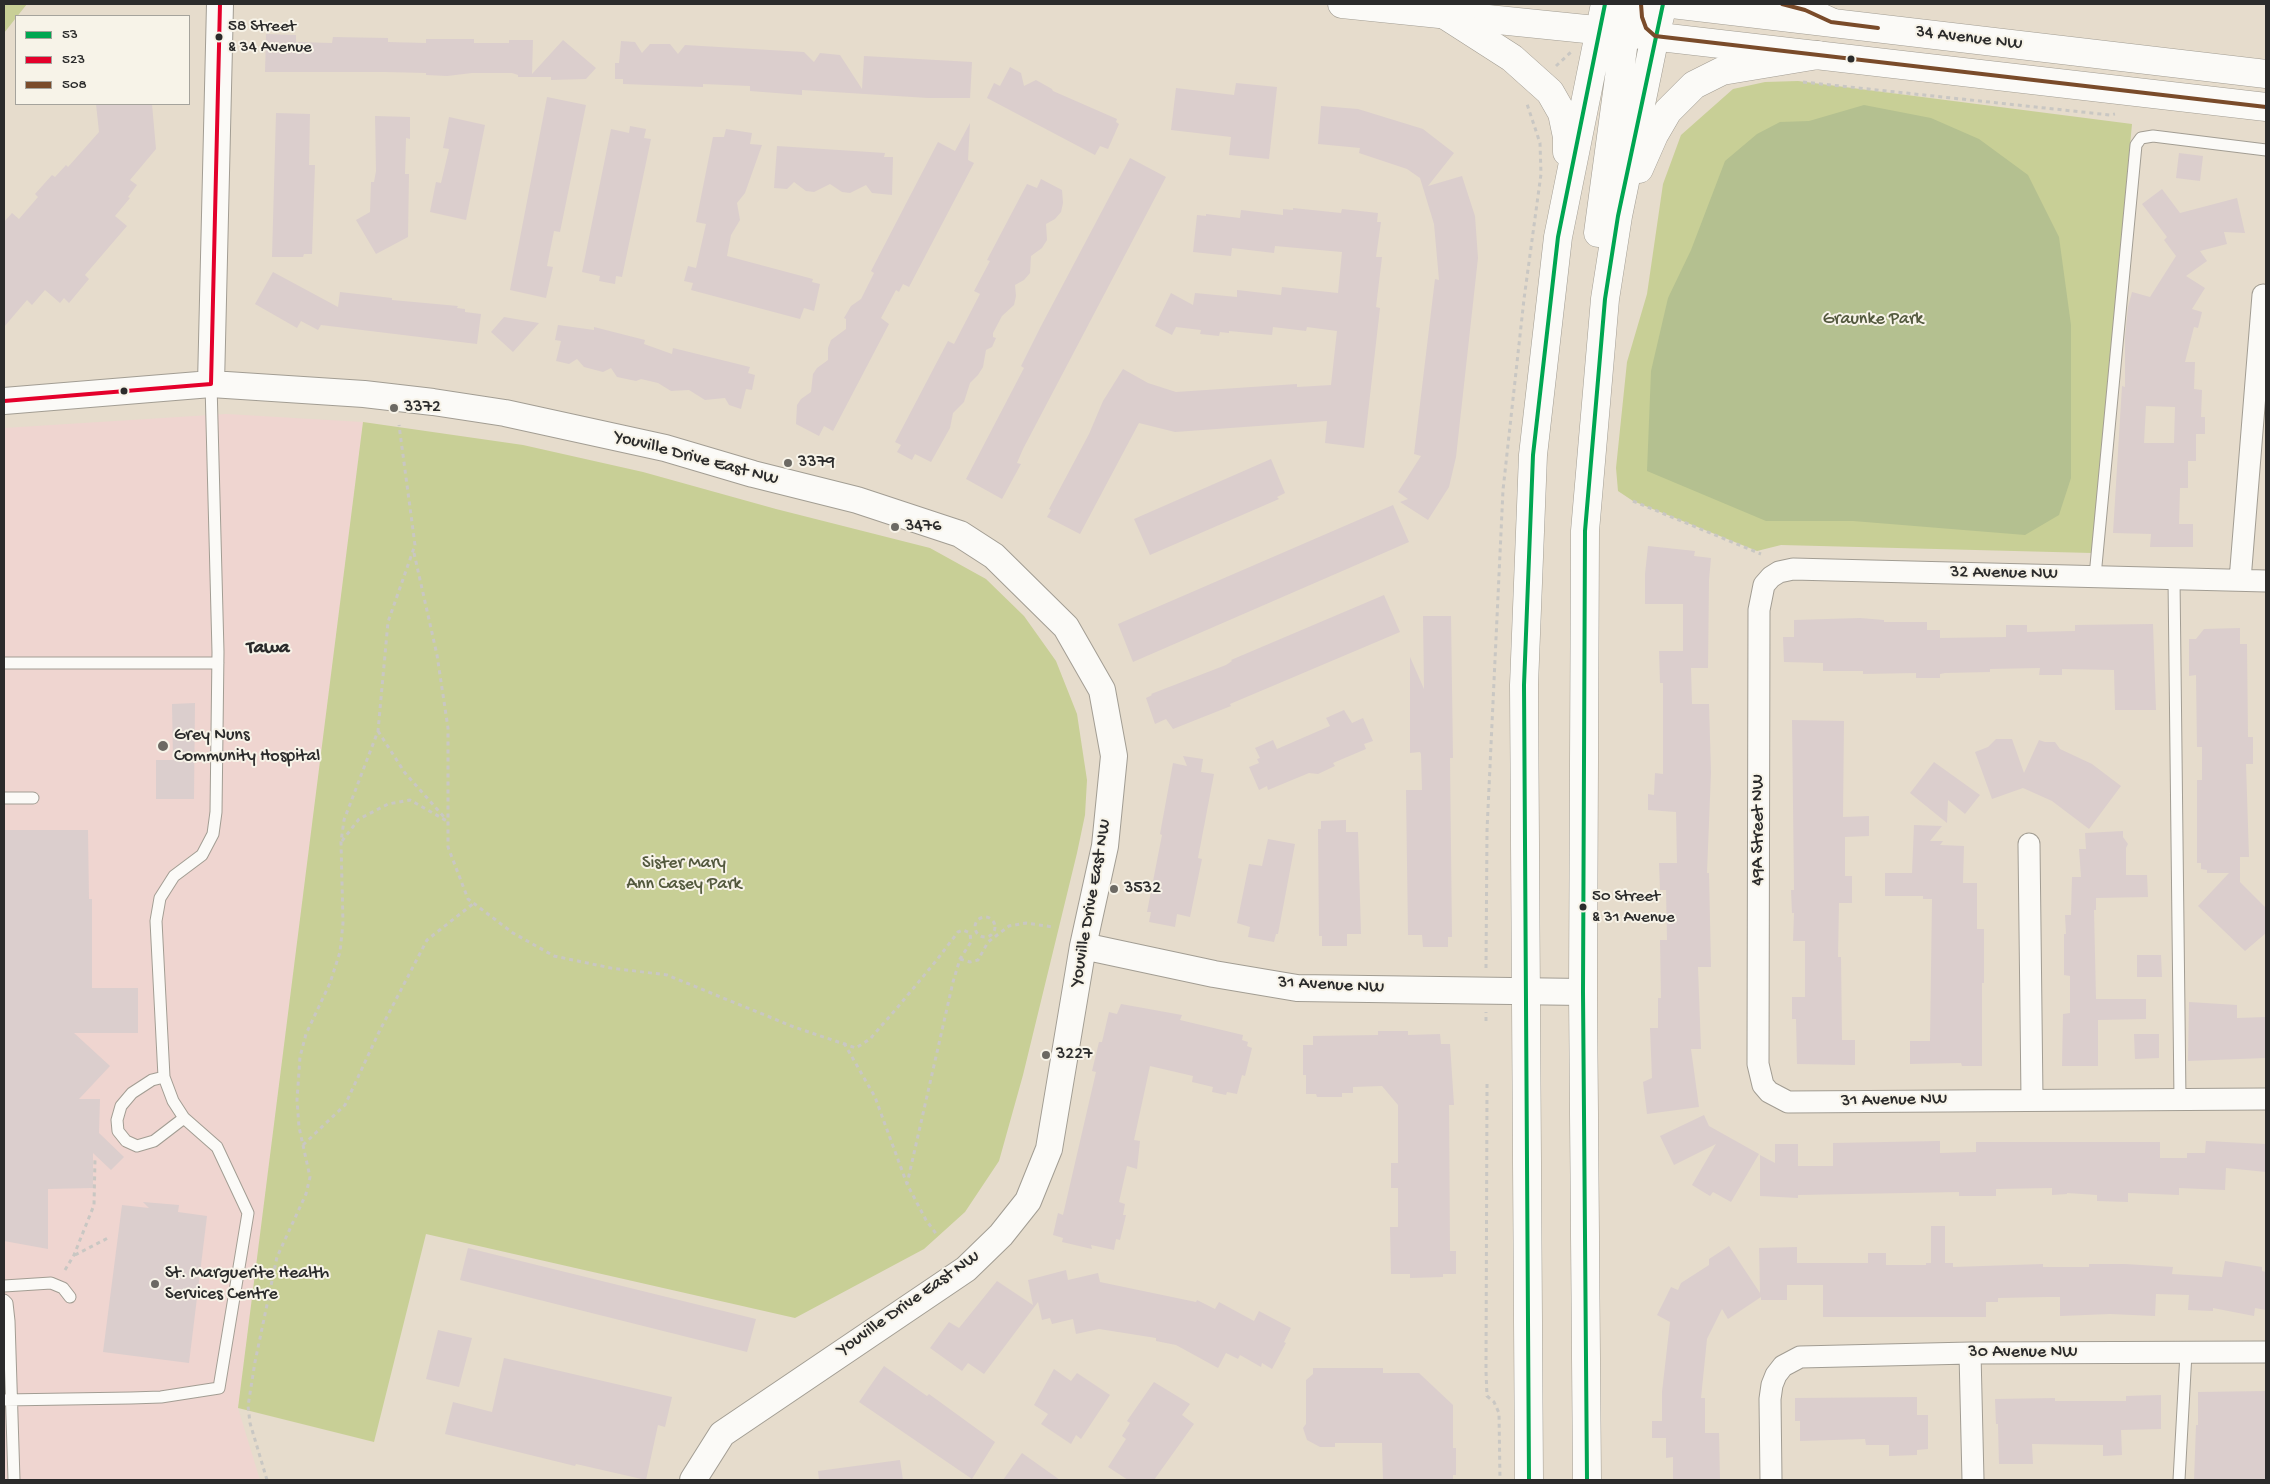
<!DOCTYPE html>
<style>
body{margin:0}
#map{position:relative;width:2270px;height:1484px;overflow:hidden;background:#e6dccc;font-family:"Gochi Hand",sans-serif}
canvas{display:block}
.frame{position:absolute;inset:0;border:5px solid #2b2b2b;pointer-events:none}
.legend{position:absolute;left:15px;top:15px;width:175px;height:90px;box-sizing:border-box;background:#f7f3e8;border:1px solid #a5a39c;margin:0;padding:6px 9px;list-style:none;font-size:15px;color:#2b2b2b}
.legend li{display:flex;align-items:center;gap:10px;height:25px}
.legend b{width:25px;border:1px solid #a5a39c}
</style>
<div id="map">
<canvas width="2270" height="1484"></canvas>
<div class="frame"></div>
<ul class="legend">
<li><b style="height:6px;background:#00a651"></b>53</li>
<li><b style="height:6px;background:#e4002b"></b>523</li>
<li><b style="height:6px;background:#7a4b2a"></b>508</li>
</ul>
</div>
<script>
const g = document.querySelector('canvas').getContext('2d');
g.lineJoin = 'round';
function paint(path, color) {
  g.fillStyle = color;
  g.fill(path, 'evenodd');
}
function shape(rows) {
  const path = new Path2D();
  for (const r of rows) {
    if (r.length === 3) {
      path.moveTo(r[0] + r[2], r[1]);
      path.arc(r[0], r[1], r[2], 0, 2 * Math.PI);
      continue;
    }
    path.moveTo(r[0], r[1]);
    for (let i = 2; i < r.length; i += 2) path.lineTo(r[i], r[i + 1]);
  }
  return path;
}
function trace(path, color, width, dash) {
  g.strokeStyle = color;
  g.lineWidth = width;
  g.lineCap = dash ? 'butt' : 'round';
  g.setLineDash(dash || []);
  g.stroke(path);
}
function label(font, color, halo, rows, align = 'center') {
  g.font = font + ' "Gochi Hand",sans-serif';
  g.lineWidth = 4;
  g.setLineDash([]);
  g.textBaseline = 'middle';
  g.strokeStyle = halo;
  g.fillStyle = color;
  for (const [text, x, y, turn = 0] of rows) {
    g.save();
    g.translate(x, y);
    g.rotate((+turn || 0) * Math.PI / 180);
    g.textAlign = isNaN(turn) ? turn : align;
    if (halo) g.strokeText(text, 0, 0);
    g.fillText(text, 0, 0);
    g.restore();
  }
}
paint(shape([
 [226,414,363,422,238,1408,260,1480,4,1480,4,428]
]), '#efd5d0');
paint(shape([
 [4,4,27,4,4,33],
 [1798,81,2132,124,2092,553,1781,545,1757,551,1633,501,1618,491,1616,468,1627,362,1647,294,1663,184,1681,135,1733,89,1765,82],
 [363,422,523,445,643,472,776,509,930,548,986,579,1024,616,1056,661,1077,714,1087,780,1085,815,1077,853,1023,1075,999,1161,965,1212,924,1249,795,1318,426,1234,374,1442,238,1408]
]), '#c8cf96');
paint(shape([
 [1864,105,1931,118,1979,139,2028,175,2059,237,2071,325,2071,478,2059,515,2025,535,1853,521,1766,521,1647,471,1651,371,1668,298,1691,250,1725,161,1757,134,1780,122,1809,121]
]), '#b4c090');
paint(shape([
 [266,34,296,35,296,42,332,43,333,37,388,38,388,42,426,43,426,39,474,39,474,43,509,43,509,40,533,40,532,74,563,40,596,68,586,79,551,80,551,77,518,77,518,75,512,73,472,73,447,76,426,75,426,73,385,72,265,72],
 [621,41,635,42,642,53,650,44,670,44,678,54,685,45,804,52,814,62,820,53,840,55,862,89,864,56,972,62,970,98,928,98,802,90,802,95,750,91,750,86,703,84,703,87,623,84,623,79,615,79,615,63,619,63],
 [1010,67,1021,73,1024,86,1036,80,1052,89,1053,91,1117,119,1116,122,1119,124,1108,149,1100,146,1095,155,987,98,994,83,1000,86],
 [1236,83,1277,87,1269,159,1229,155,1231,137,1171,130,1176,88,1234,95],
 [547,97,586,105,560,232,554,231,547,266,553,267,546,298,510,290],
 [96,104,152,104,156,149,130,180,137,185,128,197,130,198,115,216,127,226,85,275,89,279,69,303,64,298,60,303,45,290,32,305,27,300,4,327,4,222,12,213,19,219,38,197,35,194,52,175,55,177,66,165,68,167,99,132],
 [1321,106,1358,109,1423,129,1454,153,1428,186,1462,176,1475,216,1478,258,1456,457,1449,487,1428,520,1400,502,1408,499,1398,492,1421,456,1414,454,1435,279,1439,280,1434,224,1420,178,1407,169,1359,153,1360,148,1318,144],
 [276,113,310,114,309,165,315,165,312,254,304,254,303,257,272,257],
 [375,116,410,117,410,139,406,138,405,174,409,174,408,237,376,254,356,220,370,212,371,182,374,182,376,171],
 [449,117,485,125,466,220,430,212,436,182,441,183,449,149,443,148],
 [970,123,968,160,974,163,909,287,903,284,899,292,896,290,881,318,889,324,833,431,824,426,819,436,796,424,797,405,801,399,811,392,813,374,817,368,828,360,828,348,831,340,846,329,846,319,844,318,851,306,861,299,874,273,871,271,938,142,955,151],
 [630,126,646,129,644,138,651,139,622,277,616,276,615,284,599,281,600,276,582,272,611,129,629,133],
 [726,129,752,133,750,144,762,145,745,193,737,203,740,220,731,235,727,256,813,279,812,282,820,284,814,311,804,308,800,319,691,290,693,283,684,281,688,266,696,268,706,224,696,222,713,137,724,137],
 [777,146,885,153,884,157,893,157,892,195,872,193,866,185,850,193,842,192,830,184,814,192,806,191,794,182,787,189,774,188],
 [2179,153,2203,156,2200,181,2176,178],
 [1130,158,1166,177,1023,449,1017,463,1021,464,1002,499,966,479,1024,368,1021,366,1040,328],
 [1041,179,1062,190,1063,203,1061,212,1055,219,1046,224,1047,240,1042,248,1031,256,1030,273,1024,280,1015,285,1016,296,1014,305,1002,316,993,333,993,337,996,338,992,347,986,350,983,367,978,375,970,383,964,402,953,413,950,428,931,462,915,454,912,460,897,452,901,445,895,442,948,341,954,344,980,294,974,291,990,261,987,260,1027,184,1037,188],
 [2162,189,2180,213,2237,198,2245,233,2224,232,2227,244,2200,251,2207,261,2186,276,2205,288,2192,309,2202,312,2198,328,2194,327,2185,362,2195,362,2194,389,2202,390,2201,417,2205,417,2205,434,2196,434,2196,461,2188,461,2188,488,2180,488,2179,524,2193,524,2193,547,2150,547,2151,534,2113,533,2122,386,2125,387,2125,337,2128,307,2132,292,2150,297,2176,256,2164,240,2167,237,2142,204],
 [2146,406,2175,407,2174,443,2144,443],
 [1293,208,1341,213,1342,209,1378,213,1377,222,1381,222,1376,257,1382,257,1376,307,1380,308,1364,448,1325,443,1327,421,1175,432,1139,423,1080,534,1047,517,1051,510,1049,509,1089,434,1103,401,1123,369,1148,383,1176,392,1297,384,1297,387,1331,385,1337,331,1307,327,1306,331,1273,327,1272,335,1229,331,1229,333,1220,332,1219,336,1200,334,1201,330,1176,327,1172,335,1155,326,1171,293,1193,305,1195,293,1237,297,1237,290,1281,295,1282,287,1338,293,1342,252,1275,246,1274,253,1232,248,1231,256,1193,252,1197,215,1206,216,1206,214,1240,218,1241,210,1283,215,1283,209,1293,210],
 [273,272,338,307,340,292,392,298,392,300,458,306,457,308,465,309,465,312,481,314,477,344,321,325,318,330,301,321,297,328,255,304],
 [504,317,539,323,513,352,491,332],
 [558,325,594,330,594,327,645,340,644,344,672,354,673,348,750,367,748,373,755,375,752,390,746,389,741,409,729,405,725,398,705,400,689,390,671,391,658,383,641,379,636,381,617,377,611,368,603,372,584,367,577,359,569,364,556,361,561,341,555,340],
 [1271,459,1285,493,1277,497,1279,499,1150,555,1134,519],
 [1393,505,1409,542,1133,662,1118,624],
 [1648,546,1695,551,1694,556,1711,558,1709,580,1708,668,1691,668,1692,704,1709,704,1711,772,1707,873,1709,873,1711,967,1698,967,1701,1049,1691,1049,1699,1107,1647,1114,1643,1082,1652,1078,1650,1028,1658,1028,1658,998,1661,998,1660,940,1667,940,1666,890,1660,890,1659,863,1677,863,1676,812,1648,810,1648,794,1654,795,1655,773,1663,774,1663,683,1660,683,1659,651,1683,651,1683,604,1645,604,1645,574],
 [1384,595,1400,632,1230,704,1231,706,1173,729,1166,719,1155,724,1146,698,1152,695,1151,694,1226,665,1232,661,1231,660],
 [1423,616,1451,616,1453,758,1450,758,1452,937,1448,937,1448,947,1423,947,1422,935,1408,935,1406,790,1422,790,1421,754,1420,752,1410,753,1410,657,1424,689],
 [1860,618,1884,620,1884,622,1927,622,1927,630,1940,630,1940,638,2006,637,2006,625,2027,625,2027,632,2075,631,2075,625,2153,624,2156,710,2115,710,2114,670,2062,669,2062,675,2039,675,2040,668,1990,669,1990,672,1945,673,1940,674,1940,678,1916,678,1916,673,1863,674,1863,671,1823,671,1823,663,1784,662,1783,637,1794,637,1794,620],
 [2240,628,2240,644,2247,644,2248,737,2253,737,2253,764,2246,764,2249,857,2240,857,2240,882,2266,908,2266,933,2245,951,2198,906,2229,873,2207,873,2207,870,2201,869,2201,863,2197,863,2197,780,2202,780,2202,747,2197,747,2196,675,2189,676,2189,639,2196,639,2204,629],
 [195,703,194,799,156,799,156,760,173,760,172,704],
 [1344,710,1352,723,1363,718,1373,741,1364,744,1366,749,1333,763,1335,766,1318,774,1309,773,1268,790,1267,786,1259,790,1249,767,1259,763,1257,759,1260,758,1255,748,1273,740,1277,749,1330,726,1326,718],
 [1792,720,1844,721,1843,817,1869,816,1869,836,1845,837,1845,876,1852,876,1852,903,1839,903,1838,957,1841,957,1842,1040,1855,1040,1855,1065,1797,1064,1796,1019,1792,1019,1792,997,1805,997,1805,941,1793,941,1794,913,1792,913,1791,890,1794,890],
 [1996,739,2012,739,2024,773,2039,740,2045,742,2055,742,2060,749,2092,764,2121,786,2089,829,2052,801,2023,788,1992,799,1975,752,1988,747],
 [1183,756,1203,759,1201,772,1214,774,1198,858,1202,859,1190,917,1177,914,1175,927,1149,922,1151,912,1147,912,1162,835,1160,834,1173,763,1187,766],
 [1934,762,1980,795,1965,814,1948,800,1947,823,1910,793],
 [1346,820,1346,832,1358,832,1361,934,1347,934,1347,946,1322,946,1322,936,1319,936,1318,829,1321,829,1321,821],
 [1914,825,1942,826,1930,841,1943,841,1940,845,1964,846,1963,883,1977,883,1977,929,1984,929,1984,983,1982,983,1982,1066,1962,1066,1961,1063,1910,1064,1910,1041,1930,1041,1932,899,1923,899,1923,896,1885,896,1885,873,1912,873],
 [4,830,88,830,89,899,92,899,92,988,138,988,138,1033,74,1033,110,1066,79,1099,100,1099,99,1133,124,1157,111,1170,93,1153,93,1188,48,1189,48,1249,4,1241],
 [2123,831,2123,837,2128,844,2126,848,2126,875,2147,875,2148,897,2096,898,2096,910,2094,910,2096,999,2146,999,2146,1019,2098,1020,2098,1066,2062,1066,2063,1014,2070,1013,2070,976,2064,975,2064,934,2066,934,2065,915,2071,915,2072,877,2081,877,2079,849,2086,849,2085,833],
 [1268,839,1295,844,1278,934,1276,934,1274,942,1248,937,1250,927,1237,923,1249,864,1262,866],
 [2137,955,2161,955,2162,977,2137,977],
 [2189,1002,2237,1005,2237,1018,2266,1017,2266,1058,2188,1061],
 [1121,1004,1182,1015,1180,1020,1243,1035,1242,1040,1248,1042,1247,1046,1252,1048,1245,1076,1242,1075,1237,1094,1227,1092,1226,1095,1212,1092,1213,1087,1192,1082,1193,1076,1150,1066,1134,1140,1140,1141,1137,1169,1127,1166,1119,1202,1125,1204,1123,1215,1126,1215,1120,1240,1116,1239,1114,1250,1091,1245,1092,1249,1062,1242,1063,1238,1053,1235,1058,1213,1063,1215,1096,1072,1092,1071,1099,1042,1102,1042,1109,1012,1117,1014],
 [1378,1031,1408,1031,1408,1035,1440,1034,1441,1044,1450,1044,1454,1105,1449,1105,1450,1251,1456,1251,1456,1274,1443,1274,1443,1277,1410,1278,1410,1274,1391,1274,1390,1227,1398,1227,1398,1188,1391,1188,1391,1163,1398,1163,1398,1105,1382,1086,1353,1087,1353,1093,1342,1093,1342,1097,1317,1097,1316,1094,1306,1094,1306,1075,1303,1075,1303,1045,1313,1045,1313,1036,1378,1035],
 [2134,1034,2159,1034,2159,1058,2135,1059],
 [1704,1115,1709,1126,1759,1154,1731,1202,1713,1192,1710,1196,1692,1185,1716,1144,1674,1165,1660,1136],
 [1940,1141,1940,1153,1976,1152,1976,1142,2160,1142,2160,1158,2187,1158,2187,1153,2205,1153,2206,1141,2266,1144,2266,1172,2226,1168,2225,1190,2179,1188,2179,1195,2128,1193,2128,1202,2097,1201,2097,1195,2067,1193,2067,1194,2052,1195,2052,1188,1996,1189,1996,1196,1959,1196,1959,1192,1798,1195,1798,1198,1760,1196,1760,1155,1775,1163,1775,1144,1798,1144,1798,1166,1833,1166,1833,1143],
 [143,1202,179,1205,178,1212,207,1216,189,1363,103,1352,122,1205,149,1208],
 [1931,1226,1945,1226,1945,1263,1953,1263,1953,1267,2043,1264,2043,1267,2089,1267,2089,1264,2125,1264,2173,1267,2172,1274,2222,1277,2225,1261,2262,1267,2262,1271,2266,1272,2266,1310,2255,1308,2254,1316,2213,1308,2213,1311,2188,1310,2189,1295,2156,1294,2155,1316,2110,1314,2060,1316,2060,1297,2047,1297,1998,1298,1998,1302,1986,1302,1986,1317,1823,1317,1823,1285,1787,1285,1787,1300,1761,1300,1761,1297,1728,1319,1722,1309,1707,1339,1701,1398,1705,1398,1705,1433,1719,1433,1720,1480,1673,1480,1673,1457,1666,1458,1666,1438,1652,1438,1652,1421,1662,1421,1662,1392,1670,1322,1657,1315,1671,1287,1678,1290,1681,1283,1709,1265,1709,1259,1729,1246,1760,1293,1759,1248,1797,1247,1797,1263,1868,1263,1868,1253,1886,1253,1886,1265,1926,1265,1926,1263,1931,1263],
 [468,1248,756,1319,747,1352,460,1280],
 [1066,1270,1068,1280,1098,1273,1100,1282,1196,1302,1197,1300,1215,1309,1219,1302,1254,1321,1259,1311,1291,1328,1284,1342,1286,1343,1272,1369,1262,1363,1261,1367,1240,1355,1238,1359,1226,1353,1218,1368,1176,1345,1156,1341,1156,1338,1099,1329,1076,1334,1073,1319,1052,1324,1050,1318,1042,1320,1038,1302,984,1374,968,1363,962,1371,930,1348,949,1322,959,1328,997,1281,1033,1305,1028,1280],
 [438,1330,472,1338,459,1387,426,1379],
 [504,1358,672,1397,665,1427,658,1425,646,1480,576,1464,575,1466,445,1434,453,1402,492,1412],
 [884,1366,927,1396,929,1394,995,1442,972,1479,859,1402],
 [1313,1368,1383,1368,1383,1373,1419,1373,1453,1405,1453,1448,1456,1448,1456,1475,1453,1475,1453,1480,1383,1480,1382,1443,1335,1443,1335,1447,1320,1447,1307,1440,1303,1428,1306,1424,1306,1380,1313,1374],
 [1054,1369,1071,1381,1077,1373,1110,1395,1081,1439,1076,1435,1071,1444,1041,1424,1048,1414,1034,1405],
 [1154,1382,1190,1404,1182,1415,1194,1424,1154,1480,1128,1480,1108,1467,1126,1439,1122,1436,1130,1423,1127,1421],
 [2266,1391,2266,1480,2194,1480,2196,1425,2198,1425,2198,1392],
 [2161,1395,2161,1429,2121,1430,2122,1455,2103,1456,2103,1445,2032,1444,2033,1464,1999,1464,1998,1424,1996,1424,1995,1399,2055,1398,2055,1401,2126,1401,2126,1396],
 [1917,1397,1917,1415,1928,1415,1928,1449,1917,1450,1917,1455,1889,1456,1889,1445,1866,1445,1865,1439,1800,1441,1800,1421,1795,1421,1795,1398],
 [1022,1453,1060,1480,1003,1480],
 [900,1460,903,1480,819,1480,818,1471]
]), '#dbcecd');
const service = shape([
 [2095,576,2136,145,2141,138,2153,136,2266,150],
 [2174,579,2180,1100],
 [4,663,218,663],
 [4,798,33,798],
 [164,1077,152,1080,132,1093,121,1106,117,1120,118,1131,126,1141,137,1146,154,1141,184,1118],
 [4,1286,51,1283,63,1288,70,1297],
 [4,1300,7,1303,9,1321,14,1480],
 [4,1400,131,1398,161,1397,219,1388,248,1213,217,1147,184,1118,173,1101,164,1077,156,921,160,898,174,876,202,855,213,834,216,812,218,652,211,384],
 [2179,1480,2186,1353]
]);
const minor = shape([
 [2240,580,2263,295],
 [2266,581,1793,569,1779,572,1771,577,1764,585,1759,610,1758,1064,1763,1085,1769,1092,1788,1102,2266,1099],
 [2029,844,2032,1099],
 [1970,1353,1973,1480],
 [1771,1480,1770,1399,1772,1385,1776,1375,1783,1366,1800,1357,1970,1353,2266,1352]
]);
const tertiary = shape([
 [211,384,220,4],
 [4,401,211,384,364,394,433,402,505,413,665,448,753,474,857,500,960,534,994,556,1066,627,1102,690,1114,756,1105,846,1083,946,1049,1149,1028,1201,1001,1235,966,1269,722,1434,693,1480],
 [1083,946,1214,974,1297,988,1583,992]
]);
const secondary = shape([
 [1342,4,1625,33,2266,107],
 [1672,4,2266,74]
]);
const primary = shape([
 [1641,4,1642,17,1646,28,1655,36],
 [1782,4,1805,10,1831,22],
 [1445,15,1512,58,1550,92,1562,113,1567,137,1567,152],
 [1639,169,1654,135,1668,111,1694,85,1722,71,1818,55],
 [1598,233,1625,33,1611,4],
 [1529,1480,1524,685,1533,455,1558,237,1605,4],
 [1587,1480,1583,992,1585,531,1605,299,1618,216,1655,36,1663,4]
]);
trace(service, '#a29d93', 13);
trace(minor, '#a29d93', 23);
trace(tertiary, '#a29d93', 28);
trace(secondary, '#a29d93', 29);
trace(primary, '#a29d93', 29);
trace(shape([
 [1556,66,1571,52],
 [1803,82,2110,115,2115,114],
 [1633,501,1761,554],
 [414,553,437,655,448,728,448,847,468,899,513,933,554,956,611,968,667,975,794,1027,856,1048,870,1039,897,1008,936,961,958,932,963,930,970,933,971,942,960,959,953,982,907,1184],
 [378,731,405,773,445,818],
 [342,841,359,819,388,804,410,800,447,821],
 [985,927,10],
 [960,959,970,962,978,960,988,942,1009,926,1026,923,1053,927],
 [1486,968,1487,830,1503,490,1524,299,1541,174,1540,143,1527,104],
 [1486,1021,1486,1012],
 [844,1043,875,1097,907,1184,926,1220,937,1235],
 [1487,1084,1486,1371,1487,1396,1494,1402,1499,1413,1500,1480],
 [303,1145,345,1105,379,1032,427,940,474,903],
 [75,1255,108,1238],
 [65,1270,74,1255,94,1205,95,1159],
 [267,1480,250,1423,248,1406,255,1362,277,1257,306,1194,310,1177,299,1127,297,1100,300,1057,306,1034,330,983,340,952,343,923,341,842,344,820,378,731,388,622,415,545,399,425]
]), '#c9c7c3', 3, [4, 4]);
trace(service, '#fbfaf7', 11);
trace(minor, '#fbfaf7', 21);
trace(tertiary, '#fbfaf7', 26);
trace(secondary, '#fbfaf7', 28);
trace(primary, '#fbfaf7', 28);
trace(shape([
 [1529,1480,1524,685,1533,455,1558,237,1605,4],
 [1587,1480,1583,992,1585,531,1605,299,1618,216,1663,4]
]), '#00a651', 4);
trace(shape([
 [211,384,220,4],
 [4,401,211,384]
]), '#e4002b', 4);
trace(shape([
 [1641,4,1642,17,1646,28,1655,36,2266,107],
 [1782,4,1805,10,1831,22,1878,28]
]), '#7a4b2a', 4);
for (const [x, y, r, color] of [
 [219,37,4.5,"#2b2b2b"],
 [1851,59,4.5,"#2b2b2b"],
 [124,391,4.5,"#2b2b2b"],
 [394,408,5,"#6c6963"],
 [788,463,5,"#6c6963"],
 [895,527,5,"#6c6963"],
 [163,746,6,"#6c6963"],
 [1114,889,5,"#6c6963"],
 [1583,907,4.5,"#2b2b2b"],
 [1046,1055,5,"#6c6963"],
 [155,1284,5,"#6c6963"]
]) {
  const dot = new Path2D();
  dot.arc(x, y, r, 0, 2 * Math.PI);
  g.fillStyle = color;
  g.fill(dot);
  trace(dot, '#f7f3e8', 2);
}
label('17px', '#2b2b2b', '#f7f3e8', [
 ["58 Street",228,27],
 ["& 34 Avenue",228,48],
 ["50 Street",1592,897],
 ["& 31 Avenue",1592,918]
], 'left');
label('18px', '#2b2b2b', '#f7f3e8', [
 ["34 Avenue NW",1969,39,7],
 ["Youville Drive East NW",696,459,15],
 ["32 Avenue NW",2004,574,1],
 ["49A Street NW",1759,830,-90],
 ["Youville Drive East NW",1092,903,-80],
 ["31 Avenue NW",1331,986,3],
 ["31 Avenue NW",1894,1101,-1],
 ["Youville Drive East NW",909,1304,-35],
 ["30 Avenue NW",2023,1353]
]);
label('18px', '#53593e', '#f7f3e8', [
 ["Graunke Park",1873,320],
 ["Sister Mary",684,864],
 ["Ann Casey Park",684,885]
]);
label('18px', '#2b2b2b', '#f7f3e8', [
 ["3372",404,408],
 ["3379",798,463],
 ["3476",905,527],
 ["Grey Nuns",174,736],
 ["Community Hospital",174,757],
 ["3532",1124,889],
 ["3227",1056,1055],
 ["St. Marguerite Health",165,1274],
 ["Services Centre",165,1295]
], 'left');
label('bold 19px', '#2b2b2b', '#f7f3e8', [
 ["Tawa",268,649]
]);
</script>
